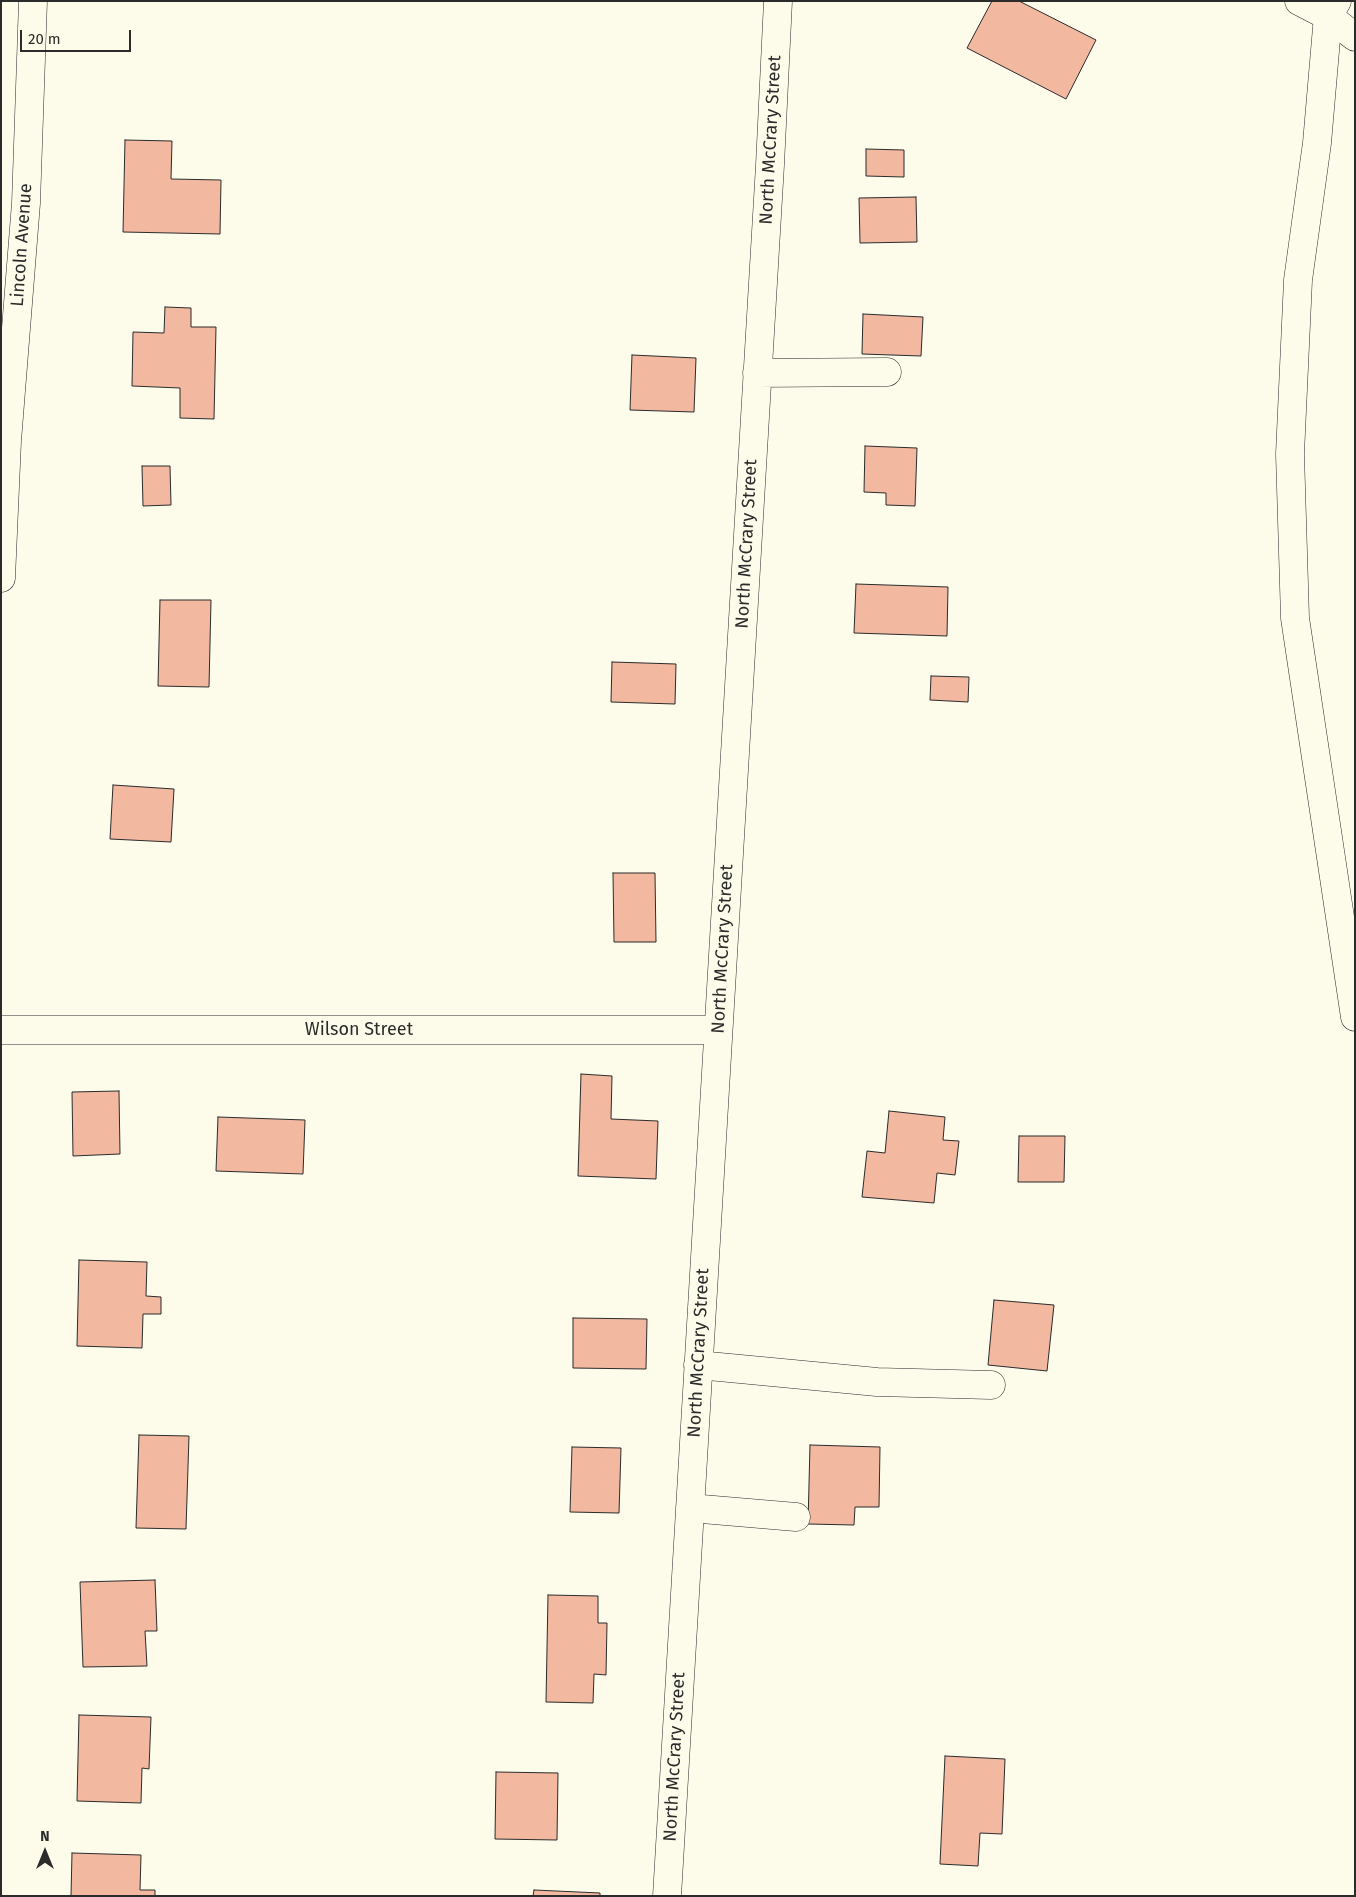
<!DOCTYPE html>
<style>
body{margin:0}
#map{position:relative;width:1356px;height:1897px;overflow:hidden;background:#fdfbea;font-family:"Fira Sans",sans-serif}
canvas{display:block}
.frame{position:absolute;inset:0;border:2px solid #2b2b2b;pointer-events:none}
.north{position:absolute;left:20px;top:1827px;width:50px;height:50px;-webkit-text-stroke:4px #fdfbea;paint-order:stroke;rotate:0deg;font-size:14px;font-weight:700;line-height:20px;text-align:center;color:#2b2b2b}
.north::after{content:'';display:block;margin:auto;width:18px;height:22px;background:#2b2b2b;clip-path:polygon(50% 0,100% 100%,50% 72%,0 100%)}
.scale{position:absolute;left:20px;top:30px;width:111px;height:22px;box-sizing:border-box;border:2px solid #2b2b2b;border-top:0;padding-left:6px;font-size:15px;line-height:18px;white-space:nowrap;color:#2b2b2b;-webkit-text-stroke:4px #fdfbea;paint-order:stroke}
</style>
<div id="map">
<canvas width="1356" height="1897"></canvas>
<div class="frame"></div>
<div class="north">N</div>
<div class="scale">20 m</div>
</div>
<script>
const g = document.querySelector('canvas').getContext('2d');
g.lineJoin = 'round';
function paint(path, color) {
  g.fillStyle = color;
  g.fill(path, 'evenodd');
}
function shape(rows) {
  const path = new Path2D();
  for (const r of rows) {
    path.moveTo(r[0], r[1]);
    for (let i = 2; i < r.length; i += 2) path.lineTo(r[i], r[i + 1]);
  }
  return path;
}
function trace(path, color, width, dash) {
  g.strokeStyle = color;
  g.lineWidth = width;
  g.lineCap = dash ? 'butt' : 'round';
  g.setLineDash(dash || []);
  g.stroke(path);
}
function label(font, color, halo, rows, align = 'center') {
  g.font = font + ' "Fira Sans",sans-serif';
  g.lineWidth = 4;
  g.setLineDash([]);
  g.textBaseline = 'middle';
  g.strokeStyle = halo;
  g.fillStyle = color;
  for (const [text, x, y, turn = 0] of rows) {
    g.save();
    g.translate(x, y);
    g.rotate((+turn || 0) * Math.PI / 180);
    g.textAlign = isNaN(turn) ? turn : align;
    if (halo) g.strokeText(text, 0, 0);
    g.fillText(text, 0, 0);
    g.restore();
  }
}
const building = shape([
 [992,1,1019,1,1096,40,1066,99,967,48,992,1],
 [125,140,172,141,171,179,221,180,220,234,123,232,125,140],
 [866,149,904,150,904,177,866,176,866,149],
 [916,197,917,242,860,243,859,198,916,197],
 [165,307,191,308,191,327,216,327,214,419,180,418,180,388,132,386,133,332,164,333,165,307],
 [863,314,923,317,921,356,862,354,863,314],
 [632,355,696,358,694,412,630,410,632,355],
 [865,446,917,448,915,506,886,505,886,493,864,492,865,446],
 [142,466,170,466,171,505,143,506,142,466],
 [856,584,948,587,947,636,854,633,856,584],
 [160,600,211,600,209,687,158,686,160,600],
 [612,662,676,664,675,704,611,702,612,662],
 [931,676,969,677,968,702,930,700,931,676],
 [113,785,174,789,171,842,110,839,113,785],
 [613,873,655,873,656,942,614,942,613,873],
 [581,1074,612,1076,611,1119,658,1121,656,1179,578,1176,581,1074],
 [119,1091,120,1154,73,1156,72,1092,119,1091],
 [889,1111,945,1117,943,1140,959,1141,955,1175,937,1173,934,1203,862,1197,867,1151,885,1153,889,1111],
 [218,1117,305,1120,303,1174,216,1171,218,1117],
 [1019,1136,1065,1136,1064,1182,1018,1182,1019,1136],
 [79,1260,147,1262,146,1296,161,1297,161,1314,143,1314,142,1348,77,1346,79,1260],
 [994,1300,1054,1305,1047,1371,988,1365,994,1300],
 [573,1318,647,1319,646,1369,573,1368,573,1318],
 [139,1435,189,1436,186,1529,136,1528,139,1435],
 [810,1445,880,1447,879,1507,855,1507,854,1525,808,1524,810,1445],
 [572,1447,621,1448,619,1513,570,1512,572,1447],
 [155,1580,157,1631,145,1631,147,1666,83,1667,80,1582,155,1580],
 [548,1595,598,1596,598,1623,607,1623,606,1675,594,1674,593,1703,546,1702,548,1595],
 [79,1715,151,1717,149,1769,142,1768,141,1803,77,1801,79,1715],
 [945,1756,1005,1759,1002,1834,980,1833,978,1866,940,1864,945,1756],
 [496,1772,558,1773,557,1840,495,1839,496,1772],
 [72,1853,141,1855,140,1890,155,1890,155,1896,71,1896,72,1853],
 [534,1890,600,1893,600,1896,533,1896,534,1890]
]);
paint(building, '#f2b8a0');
trace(building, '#2b2b2b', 1);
const minor = shape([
 [1299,1,1328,16],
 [757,373,887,372],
 [1,578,7,441,26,203,33,1],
 [1,1030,718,1030],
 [698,1365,877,1382,991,1385],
 [690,1508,796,1517],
 [667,1896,770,165,778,1]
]);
const major = shape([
 [1328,16,1355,37]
]);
const highway = shape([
 [1337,1,1328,16,1317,143,1298,280,1290,454,1295,618,1355,1017]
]);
trace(minor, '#2b2b2b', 29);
trace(major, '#2b2b2b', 29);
trace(highway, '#2b2b2b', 29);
trace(minor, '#fdfbea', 28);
trace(major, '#fdfbea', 28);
trace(highway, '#fdfbea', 28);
label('18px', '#2b2b2b', '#fdfbea', [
 ["North McCrary Street",771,140,-87],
 ["Lincoln Avenue",22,245,-86],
 ["North McCrary Street",747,544,-87],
 ["North McCrary Street",723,949,-87],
 ["Wilson Street",359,1030],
 ["North McCrary Street",699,1353,-87],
 ["North McCrary Street",675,1757,-87]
]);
</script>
